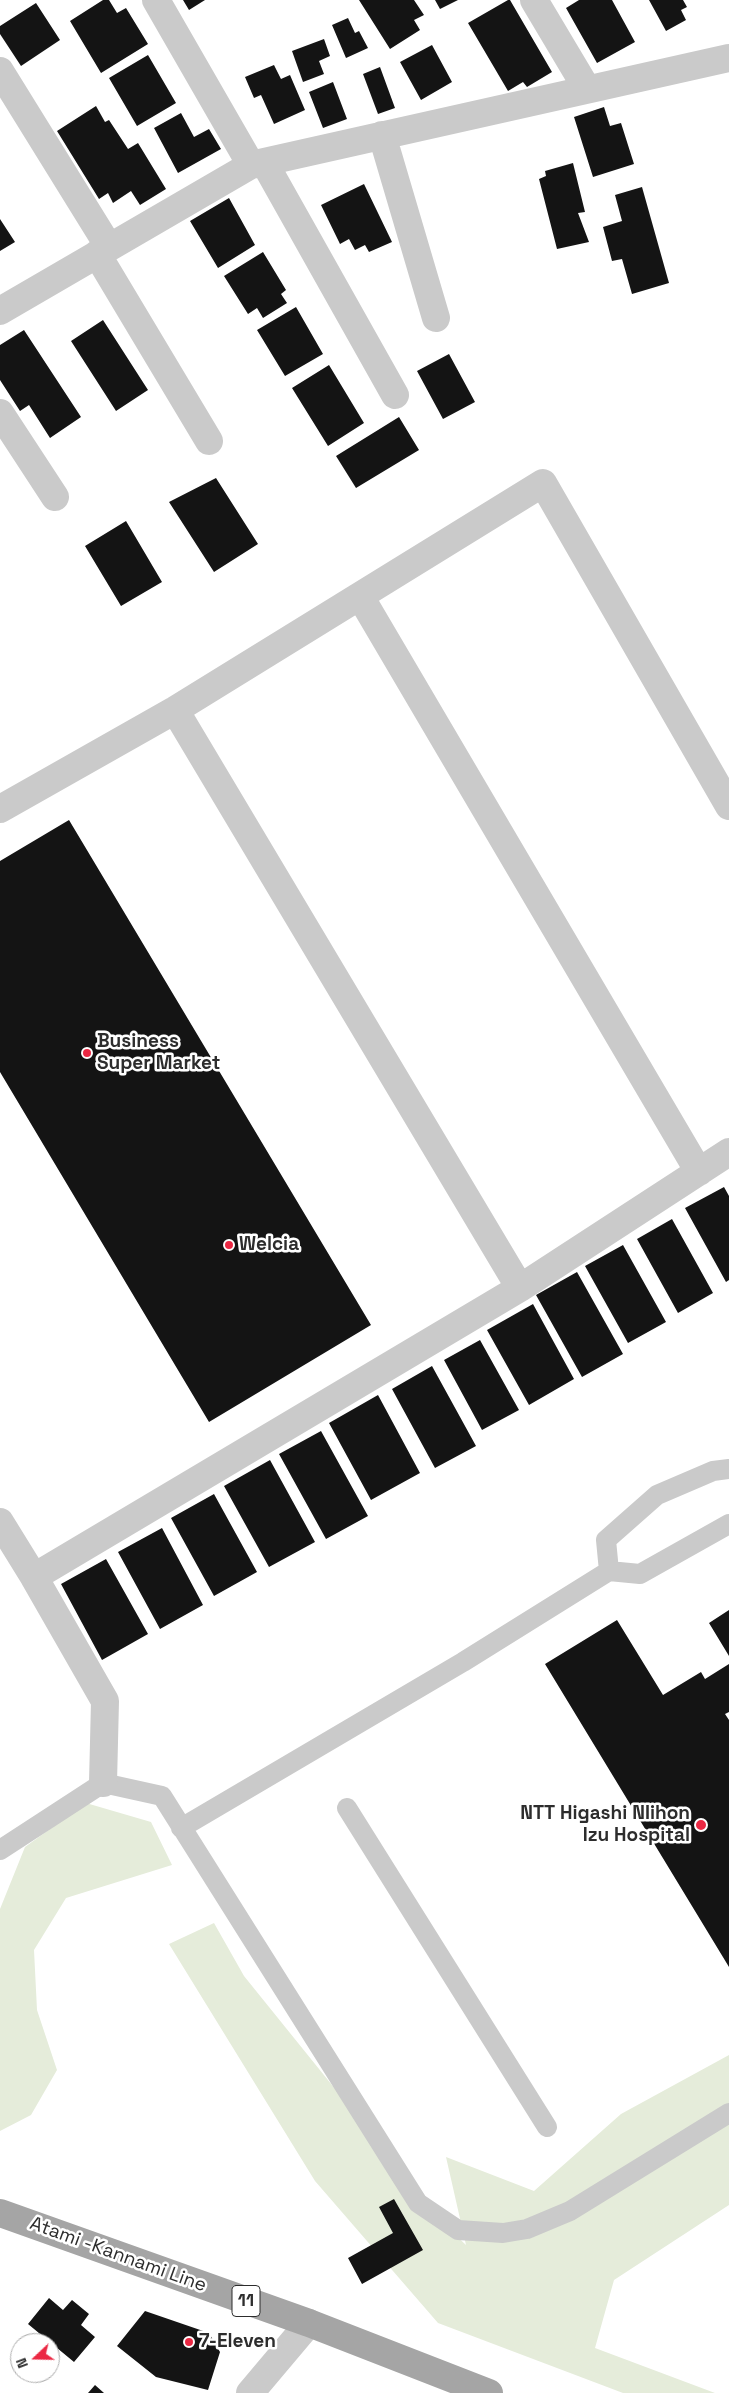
<!DOCTYPE html>
<style>
body{margin:0}
#map{position:relative;width:729px;height:2393px;overflow:hidden;background:#fff;font-family:"Space Grotesk",sans-serif}
canvas{display:block}
.north{position:absolute;left:10px;top:2333px;width:50px;height:50px;box-sizing:border-box;background:#fff;border:1px solid #ababab;border-radius:50%;rotate:249deg;font-size:14px;font-weight:700;line-height:20px;text-align:center;color:#2d2d2d}
.north::after{content:'';display:block;margin:auto;width:18px;height:22px;background:#eb2843;clip-path:polygon(50% 0,100% 100%,50% 72%,0 100%)}
</style>
<div id="map">
<canvas width="729" height="2393"></canvas>
<div class="north">N</div>
</div>
<script>
const g = document.querySelector('canvas').getContext('2d');
g.lineJoin = 'round';
function paint(path, color) {
  g.fillStyle = color;
  g.fill(path, 'evenodd');
}
function shape(rows) {
  const path = new Path2D();
  for (const r of rows) {
    path.moveTo(r[0], r[1]);
    for (let i = 2; i < r.length; i += 2) path.lineTo(r[i], r[i + 1]);
  }
  return path;
}
function trace(path, color, width, dash) {
  g.strokeStyle = color;
  g.lineWidth = width;
  g.lineCap = dash ? 'butt' : 'round';
  g.setLineDash(dash || []);
  g.stroke(path);
}
function label(font, color, halo, rows, align = 'center') {
  g.font = font + ' "Space Grotesk",sans-serif';
  g.lineWidth = 5;
  g.setLineDash([]);
  g.textBaseline = 'middle';
  g.strokeStyle = halo;
  g.fillStyle = color;
  for (const [text, x, y, turn = 0] of rows) {
    g.save();
    g.translate(x, y);
    g.rotate((+turn || 0) * Math.PI / 180);
    g.textAlign = isNaN(turn) ? turn : align;
    if (halo) g.strokeText(text, 0, 0);
    g.fillText(text, 0, 0);
    g.restore();
  }
}
paint(shape([
 [86,1803,151,1822,172,1865,66,1898,34,1950,37,2010,57,2070,31,2115,0,2131,0,1909,25,1847],
 [214,1923,244,1976,386,2152,427,2208,466,2245,446,2157,534,2191,621,2114,729,2055,729,2205,614,2280,595,2348,715,2393,623,2393,438,2323,315,2181,169,1944]
]), '#e5ecda');
paint(shape([
 [103,0,109,0,117,13,126,8,148,44,101,73,70,21],
 [183,0,205,0,189,10],
 [359,0,414,0,424,15,414,20,420,30,390,49],
 [435,0,458,0,440,9],
 [508,0,510,0,552,72,527,87,523,82,508,91,468,23],
 [579,0,612,0,635,42,597,63,566,8],
 [649,0,683,0,687,7,681,10,686,20,666,31],
 [36,3,60,40,21,66,0,34,0,26],
 [348,18,355,33,359,31,368,48,346,58,332,25],
 [324,39,330,56,319,61,324,74,303,82,292,51],
 [432,45,452,82,421,100,400,62],
 [148,55,176,103,137,126,109,78],
 [274,65,281,79,290,75,305,110,274,124,261,95,254,98,245,77],
 [380,67,395,108,378,114,363,74],
 [333,82,347,119,323,128,309,92],
 [96,106,105,122,109,120,128,149,138,143,166,189,140,205,131,191,113,203,108,193,99,199,57,131],
 [604,107,610,126,621,123,634,164,593,177,574,117],
 [181,113,194,137,209,129,221,149,178,173,154,128],
 [573,163,585,212,578,213,589,242,557,249,539,179,546,176,545,171],
 [364,184,392,242,369,252,365,245,355,250,349,239,340,244,321,205],
 [642,187,669,283,632,294,622,259,612,261,603,227,622,221,615,195],
 [229,198,255,245,218,268,190,221],
 [0,219,15,242,0,251],
 [263,252,286,290,281,294,287,303,263,318,257,308,248,314,224,276],
 [296,307,323,354,285,376,257,330],
 [103,320,148,390,116,411,71,341],
 [24,330,81,417,50,438,29,405,20,411,0,380,0,345],
 [449,354,475,402,443,419,417,371],
 [329,365,364,423,328,446,292,388],
 [399,417,419,450,356,488,336,456],
 [216,478,258,544,214,572,169,502],
 [126,521,162,582,121,606,85,546],
 [69,820,371,1325,209,1422,0,1072,0,861],
 [724,1187,729,1196,729,1280,726,1282,685,1208],
 [672,1219,713,1293,678,1313,637,1239],
 [623,1245,666,1322,628,1343,585,1266],
 [577,1272,623,1354,582,1377,536,1295],
 [533,1304,574,1379,529,1405,487,1330],
 [480,1340,519,1410,482,1430,444,1360],
 [432,1366,476,1446,435,1468,392,1389],
 [378,1395,420,1473,371,1500,329,1423],
 [321,1431,368,1516,326,1539,279,1454],
 [270,1460,315,1542,269,1567,224,1486],
 [214,1494,257,1572,214,1596,171,1518],
 [162,1528,203,1605,160,1629,118,1552],
 [106,1559,148,1634,102,1660,61,1584],
 [729,1610,729,1656,709,1623],
 [617,1620,663,1695,701,1672,705,1679,729,1664,729,1712,725,1714,729,1720,729,1967,545,1664],
 [394,2199,423,2250,362,2284,348,2258,393,2233,379,2207],
 [49,2298,63,2310,72,2300,89,2314,81,2325,95,2337,74,2362,28,2324],
 [145,2311,209,2333,220,2352,208,2390,156,2377,117,2346],
 [95,2385,104,2393,88,2393]
]), '#141414');
trace(shape([
 [609,1571,606,1540,657,1495,713,1471,729,1469],
 [347,1808,547,2127],
 [181,1828,463,1662,609,1571,640,1574,729,1524],
 [0,1850,103,1783,162,1796,418,2203,458,2230,503,2233,527,2229,570,2211,729,2113]
]), '#cacaca', 20);
trace(shape([
 [156,0,251,165],
 [534,0,587,89],
 [0,71,109,247],
 [382,135,436,318],
 [264,162,395,395],
 [97,254,209,441],
 [0,311,251,165,729,58],
 [0,413,55,497],
 [360,596,699,1172],
 [175,710,520,1288],
 [0,809,175,710,543,483,729,806],
 [0,1522,34,1577,105,1701,103,1783],
 [34,1577,520,1288,729,1152],
 [250,2393,309,2323]
]), '#cacaca', 28);
trace(shape([
 [0,2213,309,2323,489,2393]
]), '#a5a5a5', 28);
for (const [x, y, r, color] of [
 [87,1053,5,"#eb2843"],
 [229,1245,5,"#eb2843"],
 [701,1825,6,"#eb2843"],
 [189,2342,5,"#eb2843"]
]) {
  const dot = new Path2D();
  dot.arc(x, y, r, 0, 2 * Math.PI);
  g.fillStyle = color;
  g.fill(dot);
  trace(dot, '#fff', 2);
}
for (const [x, y, w] of [
 [246,2301,28]
]) {
  const box = new Path2D();
  box.roundRect(x - w / 2, y - 15.5, w, 31, 4);
  g.fillStyle = '#fff';
  g.fill(box);
  trace(box, '#2d2d2d', 1);
}
label('bold 18px', '#2d2d2d', null, [
 ["11",246,2301]
]);
label('bold 19px', '#2d2d2d', '#fff', [
 ["Business",97,1042],
 ["Super Market",97,1064],
 ["Welcia",239,1245],
 ["NTT Higashi NIihon",690,1814,"right"],
 ["Izu Hospital",690,1836,"right"],
 ["7-Eleven",199,2342]
], 'left');
label('19px', '#2d2d2d', '#fff', [
 ["Atami -Kannami Line",118,2255,20]
]);
</script>
